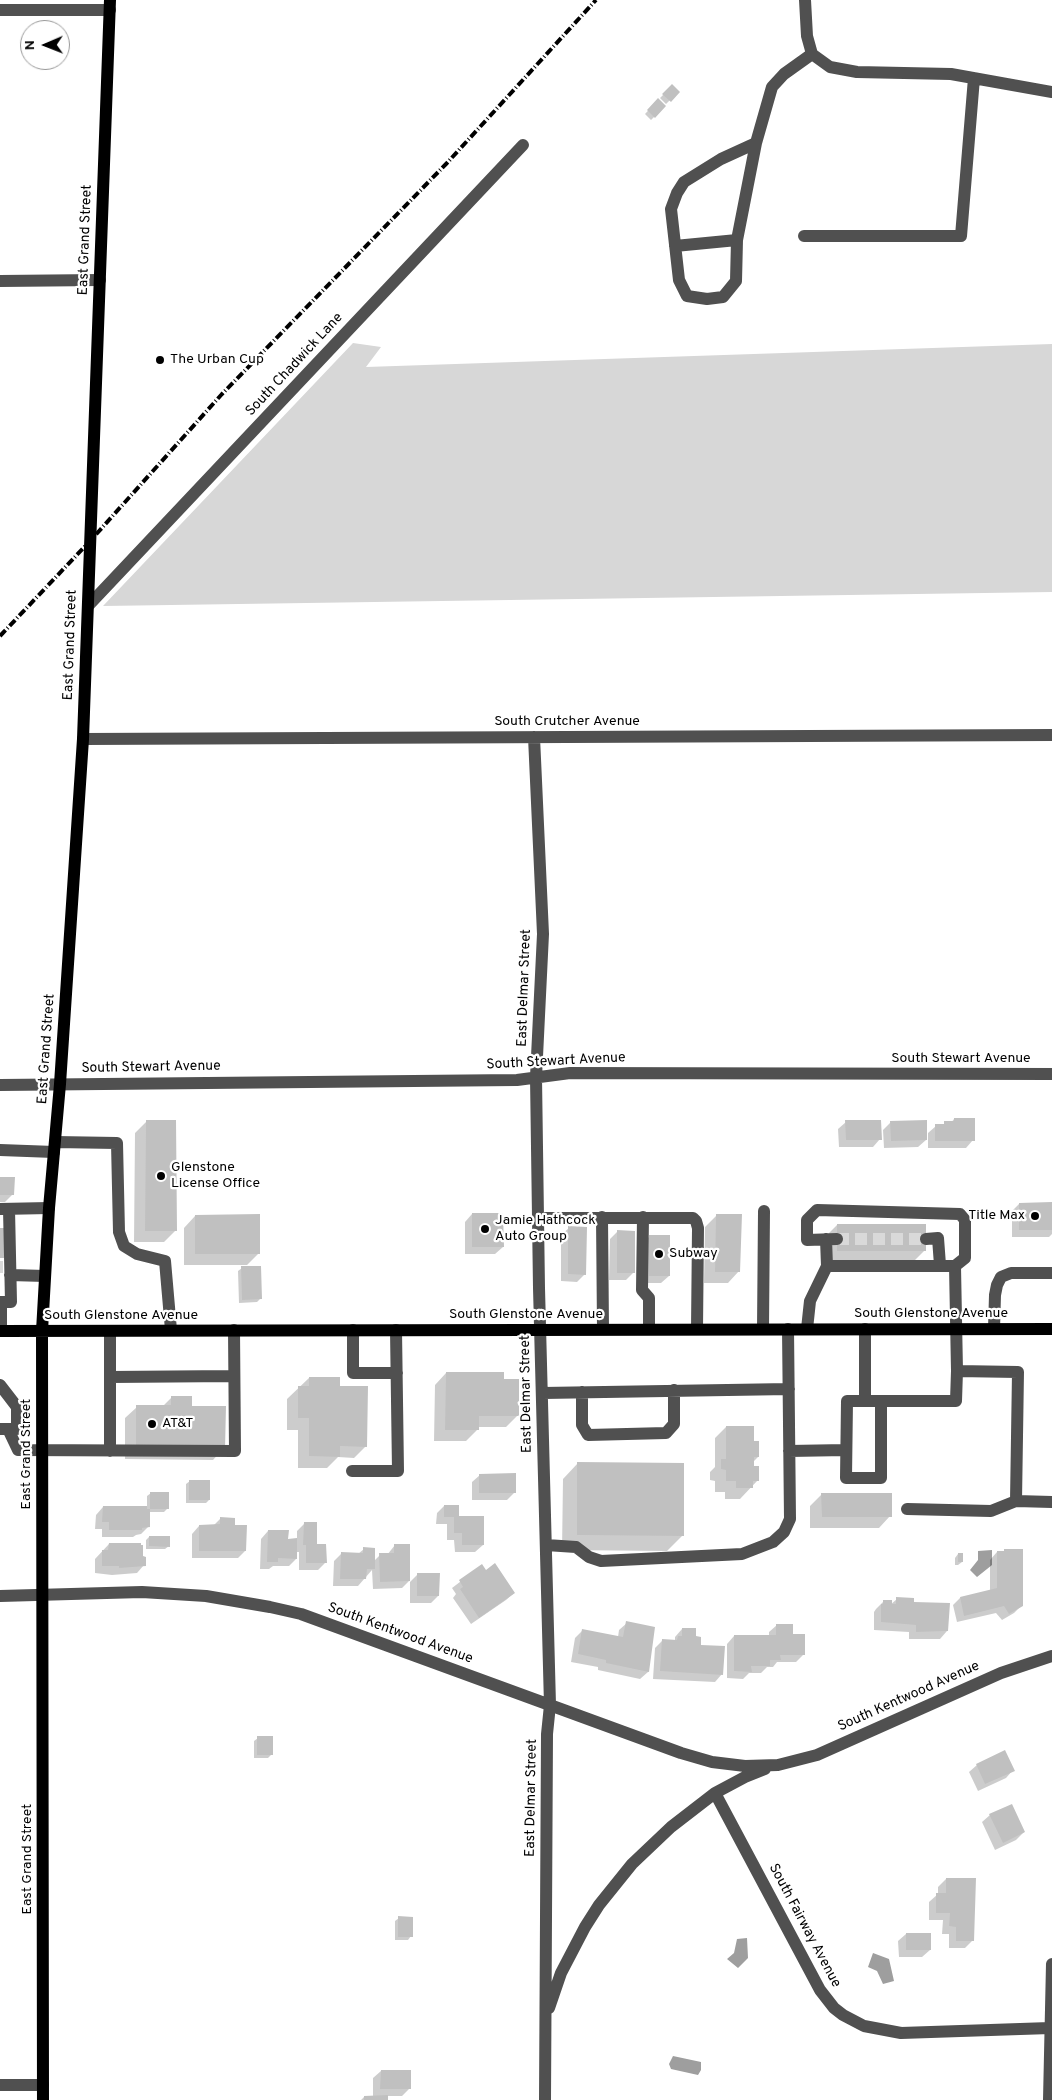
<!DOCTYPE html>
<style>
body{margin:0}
#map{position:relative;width:1052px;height:2100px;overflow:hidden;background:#fff;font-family:Overpass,sans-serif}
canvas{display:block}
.north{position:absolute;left:20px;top:20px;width:50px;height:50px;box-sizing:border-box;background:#fff;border:1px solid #999;border-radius:50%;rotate:269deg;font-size:14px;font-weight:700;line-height:20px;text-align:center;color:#000}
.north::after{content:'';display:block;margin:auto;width:18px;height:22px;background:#000;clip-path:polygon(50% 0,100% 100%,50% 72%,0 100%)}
</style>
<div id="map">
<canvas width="1052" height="2100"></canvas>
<div class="north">N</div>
</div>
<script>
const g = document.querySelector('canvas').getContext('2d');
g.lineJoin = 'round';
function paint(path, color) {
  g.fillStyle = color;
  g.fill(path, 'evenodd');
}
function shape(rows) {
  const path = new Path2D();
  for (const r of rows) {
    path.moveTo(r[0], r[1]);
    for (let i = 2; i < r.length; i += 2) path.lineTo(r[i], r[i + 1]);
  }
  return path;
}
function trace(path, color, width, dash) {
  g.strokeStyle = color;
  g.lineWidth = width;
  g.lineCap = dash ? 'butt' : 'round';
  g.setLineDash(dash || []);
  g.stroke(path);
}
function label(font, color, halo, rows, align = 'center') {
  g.font = font + ' Overpass,sans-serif';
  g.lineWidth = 4.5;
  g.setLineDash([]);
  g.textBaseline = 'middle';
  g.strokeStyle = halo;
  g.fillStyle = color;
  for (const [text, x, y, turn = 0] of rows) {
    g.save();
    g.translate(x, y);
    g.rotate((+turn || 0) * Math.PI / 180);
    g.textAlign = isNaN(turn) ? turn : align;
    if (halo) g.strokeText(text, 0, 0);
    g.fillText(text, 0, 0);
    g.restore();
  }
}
paint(shape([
 [353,343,381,347,366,367,1052,344,1052,592,103,606]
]), '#d7d7d7');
paint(shape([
 [992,1550,992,1565,977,1577,970,1570,978,1560,978,1551],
 [747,1938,748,1958,738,1968,727,1959,734,1953,737,1939],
 [873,1953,889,1959,894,1981,883,1984,877,1971,868,1967],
 [673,2056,701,2062,701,2070,698,2075,671,2069,669,2064]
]), '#9e9e9e');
paint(shape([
 [672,86,678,92,666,104,660,98],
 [658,100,665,106,651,120,645,114],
 [954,1119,973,1140,966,1148,928,1148,928,1133,936,1126,951,1123],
 [147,1121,176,1230,164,1242,134,1242,135,1133],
 [846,1122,880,1139,873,1147,839,1147,838,1129],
 [891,1122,926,1140,918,1147,884,1148,883,1130],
 [0,1178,13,1194,5,1202,0,1202],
 [1019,1204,1052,1204,1052,1234,1049,1237,1012,1237,1012,1211],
 [472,1214,503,1247,495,1254,465,1254,465,1222],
 [717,1215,739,1271,728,1283,704,1283,705,1227],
 [195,1216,259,1253,247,1265,184,1265,184,1228],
 [837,1225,925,1250,913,1262,826,1262,826,1236],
 [569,1228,585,1274,577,1282,561,1281,561,1235],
 [617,1232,634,1272,626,1280,609,1280,610,1239],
 [650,1236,669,1276,661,1283,642,1283,642,1244],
 [242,1268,260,1299,257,1302,239,1303,238,1271],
 [446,1373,503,1381,518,1415,506,1427,477,1427,477,1430,466,1441,434,1441,435,1385],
 [309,1378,339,1387,366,1446,354,1458,338,1457,327,1468,298,1468,298,1430,287,1430,287,1399],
 [172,1397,224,1448,213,1460,125,1459,125,1418,137,1407,162,1407],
 [726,1427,753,1442,758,1457,753,1462,753,1467,758,1480,740,1499,725,1499,725,1492,715,1492,715,1481,710,1480,710,1472,715,1467,715,1438],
 [578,1463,683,1535,667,1551,562,1550,563,1479],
 [480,1475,515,1492,507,1500,472,1500,472,1482],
 [190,1481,209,1500,206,1503,186,1503,186,1484],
 [151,1493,168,1508,164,1512,148,1512,148,1527,141,1534,136,1535,133,1537,102,1537,102,1529,95,1529,96,1515,103,1507,147,1507,147,1496],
 [822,1494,890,1516,879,1528,810,1528,810,1506],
 [444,1506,458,1518,483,1545,475,1552,455,1552,454,1540,447,1540,447,1524,436,1524,437,1513],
 [220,1519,245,1551,238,1558,192,1558,192,1534,199,1526,213,1526],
 [304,1524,325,1563,318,1570,299,1570,299,1552,296,1552,296,1559,289,1566,273,1566,269,1569,260,1569,261,1539,268,1531,287,1540,297,1540,297,1531],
 [149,1537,169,1546,165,1549,146,1549,146,1540],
 [109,1544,142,1558,144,1565,137,1573,112,1575,95,1573,95,1559],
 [395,1545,409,1581,402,1588,373,1589,372,1570,358,1586,333,1586,334,1561,341,1554,358,1554,364,1549,374,1561,380,1555,387,1555],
 [997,1552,1021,1606,1014,1613,1002,1620,996,1613,957,1622,953,1605,960,1598,990,1591,990,1560],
 [958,1554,962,1562,958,1565,955,1565,955,1558],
 [481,1566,485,1572,514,1593,506,1600,471,1624,453,1598,456,1594,452,1588],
 [418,1574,438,1596,431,1603,410,1603,410,1582],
 [897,1599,913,1603,947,1631,940,1639,909,1639,909,1632,874,1630,874,1612,876,1609,884,1601,890,1605],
 [627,1623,654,1628,648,1672,640,1679,598,1670,598,1667,571,1662,575,1638,583,1630,618,1637,619,1630],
 [777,1625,792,1636,803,1655,796,1662,777,1662,773,1667,767,1667,761,1673,749,1673,743,1679,727,1678,727,1644,734,1636,769,1637,769,1632],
 [682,1629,695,1637,699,1646,722,1674,715,1682,653,1679,655,1648,663,1640,675,1641,675,1637],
 [258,1738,272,1754,268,1758,254,1758,254,1741],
 [977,1765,1013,1770,1006,1778,978,1791,969,1772],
 [990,1815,1024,1832,1016,1840,995,1850,982,1822],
 [946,1879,973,1940,965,1948,949,1948,949,1934,942,1934,943,1920,929,1920,929,1902,938,1894,938,1887],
 [399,1918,411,1936,408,1940,395,1940,395,1921],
 [906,1934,930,1950,922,1957,899,1957,898,1941],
 [381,2071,409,2089,402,2096,387,2096,387,2100,361,2100,364,2097,373,2097,373,2078]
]), '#0003');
paint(shape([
 [672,84,680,92,671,102,662,94],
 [658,98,666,106,655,118,647,110],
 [954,1118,975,1118,975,1141,935,1141,935,1124,944,1124,944,1121,954,1121],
 [146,1120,176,1120,177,1231,145,1231],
 [845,1120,881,1120,882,1140,846,1140],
 [927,1120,927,1140,891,1141,890,1121],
 [0,1177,15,1177,14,1195,0,1195],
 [1052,1202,1052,1230,1019,1230,1019,1203],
 [472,1213,503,1213,504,1247,472,1247],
 [260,1214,260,1254,195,1254,195,1215],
 [716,1214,742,1214,740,1272,715,1272],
 [837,1224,926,1224,926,1251,837,1251],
 [568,1226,587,1227,586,1275,568,1274],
 [0,1228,4,1228,4,1258,0,1258],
 [617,1230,635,1231,635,1273,617,1273],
 [649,1235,670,1235,670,1276,649,1276],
 [241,1266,261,1266,262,1299,242,1300],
 [446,1372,504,1372,504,1379,519,1379,519,1416,479,1416,479,1430,445,1430],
 [309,1377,340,1377,340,1386,368,1386,367,1447,340,1446,340,1457,309,1456,309,1418,298,1418,298,1386,309,1386],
 [171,1396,192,1396,192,1406,226,1406,225,1449,136,1448,136,1405,171,1405],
 [726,1426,754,1426,754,1441,759,1441,759,1457,754,1457,754,1466,759,1466,759,1481,753,1481,753,1488,736,1488,736,1481,726,1481,726,1470,721,1469,721,1459,726,1459],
 [577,1462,684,1463,684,1536,577,1535],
 [516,1473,516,1493,479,1493,479,1474],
 [189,1480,210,1480,210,1500,189,1500],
 [150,1492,169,1492,169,1509,150,1509],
 [821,1493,892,1493,892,1517,822,1517],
 [444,1505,459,1505,459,1516,484,1516,484,1545,462,1545,462,1533,454,1533,454,1517,444,1517],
 [103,1506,147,1506,147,1509,150,1509,150,1527,142,1528,142,1530,109,1530,109,1522,102,1522],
 [220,1517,235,1518,235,1525,247,1525,246,1551,199,1551,199,1525,220,1524],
 [304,1522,317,1522,317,1544,326,1544,327,1563,306,1563,306,1545,303,1545],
 [268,1530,289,1530,288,1539,297,1538,297,1559,278,1558,278,1562,267,1562],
 [149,1536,170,1536,170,1547,149,1546],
 [109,1543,141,1543,141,1545,143,1545,143,1556,146,1557,146,1566,119,1568,119,1566,102,1566,102,1550,108,1550],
 [394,1544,410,1544,410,1581,380,1582,379,1553,394,1553],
 [363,1547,375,1548,375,1569,367,1569,366,1579,340,1579,341,1552,363,1553],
 [1004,1549,1023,1549,1023,1606,1009,1614,1004,1606,964,1616,960,1597,997,1588,997,1551,1004,1551],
 [958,1553,963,1553,963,1562,958,1562],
 [495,1563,515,1593,479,1618,460,1589,463,1587,459,1580,482,1564,486,1570],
 [417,1573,440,1573,439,1596,417,1596],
 [896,1597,914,1598,914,1602,950,1603,948,1631,916,1632,916,1625,881,1622,881,1604,883,1604,883,1600,892,1600,892,1604,896,1604],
 [626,1621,655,1627,649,1672,606,1663,606,1660,578,1654,582,1629,623,1637],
 [776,1624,793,1624,793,1634,805,1634,805,1655,780,1655,781,1660,770,1660,770,1666,751,1666,752,1672,734,1671,734,1635,776,1635],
 [682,1628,696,1628,696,1636,701,1637,701,1645,725,1646,723,1675,660,1671,662,1639,677,1640,678,1636,682,1636],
 [257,1736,273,1736,273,1755,257,1755],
 [1005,1750,1015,1771,985,1784,976,1764],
 [1012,1804,1025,1832,1003,1843,989,1814],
 [946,1878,976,1878,974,1941,956,1941,956,1927,949,1926,950,1913,936,1913,936,1893,946,1893],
 [398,1916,413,1917,413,1937,398,1937],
 [906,1933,931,1933,931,1950,906,1950],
 [381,2070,411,2070,411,2089,380,2089],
 [388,2095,388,2100,364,2100,364,2096]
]), '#c0c0c0');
trace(shape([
 [837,1239,926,1239],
 [0,1267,3,1267]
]), '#d9d9d9', 12, [12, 6]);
trace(shape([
 [805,0,807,36,812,54,830,67,857,72,951,74,1052,92],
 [0,10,110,10],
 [756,143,721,159,684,182,677,193,671,209,679,280,687,296,707,299,723,297,736,281,737,240,756,143,772,87,784,74,812,54],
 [804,236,961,236,974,78],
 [675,246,737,240],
 [0,281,100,280],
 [88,606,523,145],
 [534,737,543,934,536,1077,539,1288,550,1705,547,1734,545,2100],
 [83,739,1052,735],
 [0,1085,517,1080,570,1073,1052,1074],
 [55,1142,117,1143,119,1232,124,1246,137,1254,165,1261,171,1330],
 [0,1150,54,1152],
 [0,1209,49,1208],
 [602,1217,603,1329],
 [643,1217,642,1290,649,1298,649,1329],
 [538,1218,693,1218,696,1221,698,1228,697,1329],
 [826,1239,827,1266],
 [926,1239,938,1238,940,1265],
 [955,1266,957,1371,1018,1372,1016,1501],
 [10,1275,45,1276],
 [0,1302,11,1302,9,1209],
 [1,1302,1,1331],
 [763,1329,764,1211],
 [807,1329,810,1301,827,1266,955,1266,965,1258,965,1220,960,1214,817,1210,807,1220,807,1240,837,1239],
 [865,1329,865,1401],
 [994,1329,995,1295,997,1285,1001,1277,1011,1273,1052,1273],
 [353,1330,353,1373,397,1373],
 [110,1377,234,1376],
 [0,1385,17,1407,17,1429,8,1429],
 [582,1392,582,1425,588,1435,666,1433,674,1424,674,1390],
 [543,1393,789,1389],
 [881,1401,881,1478,846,1478,847,1401,956,1401,957,1371],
 [0,1429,8,1429,18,1450,235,1451,234,1330],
 [110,1451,110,1331],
 [789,1451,846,1450],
 [352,1471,398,1471,396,1330],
 [907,1509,991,1511,1016,1501,1052,1502],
 [546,1545,576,1547,589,1557,601,1561,742,1554,773,1542,784,1532,790,1519,788,1329],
 [0,1596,142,1592,206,1596,270,1607,301,1614,681,1753,712,1762,745,1766,778,1765,817,1755,1001,1673,1052,1656],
 [715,1793,820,1990,834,2008,843,2015,864,2026,901,2033,1050,2028],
 [549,2008,561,1973,585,1927,599,1905,632,1864,671,1827,715,1793,745,1777,765,1769],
 [0,2085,43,2085],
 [1049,2100,1052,1964]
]), '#505050', 12);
trace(shape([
 [0,1331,1052,1329],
 [43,2100,42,1331,49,1208,60,1084,83,739,110,0]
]), '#000', 12);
trace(shape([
 [0,636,91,540,222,394,447,163,596,0]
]), '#000', 4, [8, 2.5, 1, 2.5]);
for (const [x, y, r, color] of [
 [160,360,5,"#000"],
 [161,1176,5,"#000"],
 [1035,1216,5,"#000"],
 [485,1229,5,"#000"],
 [659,1254,5,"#000"],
 [152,1424,5,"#000"]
]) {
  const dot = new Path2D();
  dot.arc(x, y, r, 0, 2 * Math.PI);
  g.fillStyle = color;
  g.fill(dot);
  trace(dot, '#fff', 2);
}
label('14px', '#000', '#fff', [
 ["East Grand Street",86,240,-88],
 ["South Chadwick Lane",295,365,-47],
 ["East Grand Street",71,645,-88],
 ["South Crutcher Avenue",567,722],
 ["East Delmar Street",525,988,-88],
 ["East Grand Street",47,1049,-86],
 ["South Stewart Avenue",961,1059],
 ["South Stewart Avenue",556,1062,-3],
 ["South Stewart Avenue",151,1068,-1],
 ["South Glenstone Avenue",931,1314],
 ["South Glenstone Avenue",526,1315],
 ["South Glenstone Avenue",121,1316],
 ["East Delmar Street",527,1394,-91],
 ["East Grand Street",27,1454,-90],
 ["South Kentwood Avenue",400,1634,20],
 ["South Kentwood Avenue",909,1697,-24],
 ["East Delmar Street",532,1798,-89],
 ["East Grand Street",28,1859,-90],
 ["South Fairway Avenue",804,1926,62]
]);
label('14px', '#000', '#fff', [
 ["The Urban Cup",170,360],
 ["Glenstone",171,1168],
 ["License Office",171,1184],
 ["Title Max",1025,1216,"right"],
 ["Jamie Hathcock",495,1221],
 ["Auto Group",495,1237],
 ["Subway",669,1254],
 ["AT&T",162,1424]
], 'left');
</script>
